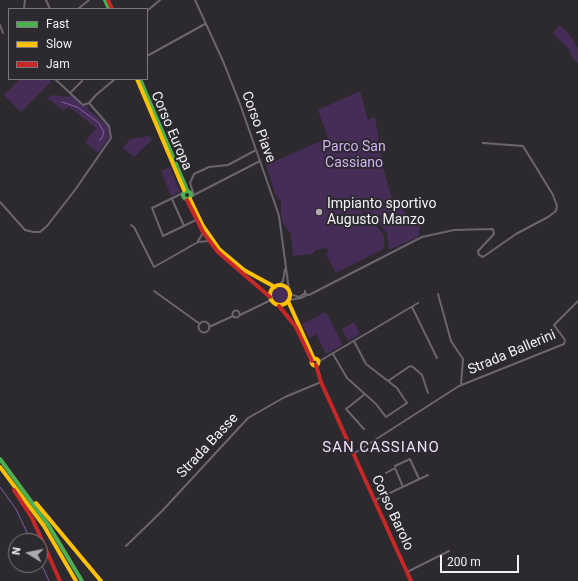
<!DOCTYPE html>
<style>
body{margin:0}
#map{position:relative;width:578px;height:581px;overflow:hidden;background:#2c2a2e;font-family:Roboto,sans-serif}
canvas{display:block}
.legend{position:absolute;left:8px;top:8px;width:140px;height:72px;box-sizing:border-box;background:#2c292f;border:1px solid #7b797e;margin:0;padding:5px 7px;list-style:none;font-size:12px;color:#f2f0f4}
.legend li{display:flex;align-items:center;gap:8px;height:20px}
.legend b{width:20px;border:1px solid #7b797e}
.north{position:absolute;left:8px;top:533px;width:40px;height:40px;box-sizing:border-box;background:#2c292f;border:1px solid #7b797e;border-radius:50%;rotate:280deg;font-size:11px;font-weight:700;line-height:16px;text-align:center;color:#f2f0f4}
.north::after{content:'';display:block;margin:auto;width:14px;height:18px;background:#adabaf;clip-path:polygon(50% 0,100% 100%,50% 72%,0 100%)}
.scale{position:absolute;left:440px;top:555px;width:79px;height:18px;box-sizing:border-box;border:2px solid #f2f0f4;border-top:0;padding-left:5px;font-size:12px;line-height:14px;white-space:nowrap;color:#f2f0f4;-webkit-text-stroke:3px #2c292f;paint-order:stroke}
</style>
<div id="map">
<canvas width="578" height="581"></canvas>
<ul class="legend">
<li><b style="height:5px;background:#4caf50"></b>Fast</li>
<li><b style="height:5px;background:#ffc107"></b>Slow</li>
<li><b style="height:5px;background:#c62828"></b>Jam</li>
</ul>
<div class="north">N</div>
<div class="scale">200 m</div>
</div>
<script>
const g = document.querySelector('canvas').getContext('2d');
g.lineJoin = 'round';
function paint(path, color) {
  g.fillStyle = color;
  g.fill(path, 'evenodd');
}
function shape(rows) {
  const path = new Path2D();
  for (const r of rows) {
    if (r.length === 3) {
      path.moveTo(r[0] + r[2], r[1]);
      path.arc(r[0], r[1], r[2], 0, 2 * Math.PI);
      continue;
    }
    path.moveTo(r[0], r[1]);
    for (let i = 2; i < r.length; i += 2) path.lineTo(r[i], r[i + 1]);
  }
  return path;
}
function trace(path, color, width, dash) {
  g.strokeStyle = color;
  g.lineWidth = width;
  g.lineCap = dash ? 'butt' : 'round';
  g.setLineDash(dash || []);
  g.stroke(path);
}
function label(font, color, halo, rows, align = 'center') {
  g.font = font + ' Roboto,sans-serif';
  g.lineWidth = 4;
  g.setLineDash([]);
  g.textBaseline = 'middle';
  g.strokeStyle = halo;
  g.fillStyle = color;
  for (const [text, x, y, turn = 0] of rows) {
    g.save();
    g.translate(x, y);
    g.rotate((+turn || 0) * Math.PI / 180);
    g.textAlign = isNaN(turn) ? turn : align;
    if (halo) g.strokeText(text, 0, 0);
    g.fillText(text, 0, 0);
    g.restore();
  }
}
paint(shape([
 [559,25,569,34,578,48,578,63,572,57,568,48,553,34],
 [20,79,48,79,51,82,21,112,4,95],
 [360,91,368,120,375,117,383,167,391,196,409,217,416,220,420,225,418,237,389,250,387,233,372,216,357,207,381,231,384,237,384,246,383,249,336,273,326,254,329,252,327,248,316,250,312,254,293,256,291,234,283,223,281,215,281,201,275,194,266,165,328,138,318,110],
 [53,95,69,97,71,95,83,106,87,105,88,109,108,126,109,138,98,153,85,142,96,128,69,107,63,110,47,98],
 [149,136,152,140,134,157,123,148,130,139],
 [170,167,180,192,171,196,161,171],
 [280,295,8],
 [326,312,343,345,326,354,316,334,309,338,302,324],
 [354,322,360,334,348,341,342,329]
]), '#452d57');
trace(shape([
 [62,102,77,107,98,122,104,132,102,138,99,140],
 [0,487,16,509,31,541],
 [40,561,49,581]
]), '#885da7', 1);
trace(shape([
 [46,0,50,9],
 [195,0,223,61,240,104,275,204,279,216,289,290],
 [24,9,25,0],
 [78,9,89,0],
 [147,11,160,0],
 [0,25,3,33],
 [147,56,205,24],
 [55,79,83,105,89,103],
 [70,93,82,81],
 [183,193,152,208,163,236,196,220],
 [194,195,190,183,194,174,209,167,228,165,256,150],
 [190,197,260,161],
 [172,199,184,226],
 [0,202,25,230,34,232,40,232,47,226,75,190,111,138,109,126,89,103,96,95,115,79],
 [131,225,134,227,154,267,198,242,209,241],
 [198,241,203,233],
 [279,285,283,281,285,269],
 [154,291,200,324],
 [305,291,305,294,309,295,422,237,454,230,493,229,494,234,478,251,479,255,483,257,516,234,548,217,556,211,557,206,553,195,523,146,483,143],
 [290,294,299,297,305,293],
 [438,294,451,341,463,359,461,385],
 [289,300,301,298,307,295],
 [412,307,437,358],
 [236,314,3.5],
 [240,315,271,300],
 [204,327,5.5],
 [209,327,233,316],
 [333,354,347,378,376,404,386,417,407,403,397,388,366,364,354,341],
 [318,362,418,303],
 [388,381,410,366,413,367,422,375,428,393],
 [364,429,346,409,365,394],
 [353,454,459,386,564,344,565,340,554,325,578,301],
 [395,466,410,459,419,479],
 [386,473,395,468,403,487],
 [375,500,428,475],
 [126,546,162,511,248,418,285,397,321,382],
 [407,572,449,551]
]), '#6b6570', 2);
trace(shape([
 [105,0,109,9],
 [140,79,187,190],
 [187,195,4],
 [0,459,49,526,82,581]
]), '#4caf50', 4);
trace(shape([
 [137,79,184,190],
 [190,199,203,226,219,249,244,270,275,287],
 [280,295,10],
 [288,301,314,359],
 [315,362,3.5],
 [0,467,44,526,76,581],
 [36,503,101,581]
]), '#ffc107', 4);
trace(shape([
 [108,0,112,9],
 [187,200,203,232,218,252,270,297],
 [279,306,296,327,312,361],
 [316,365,321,382,411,581],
 [14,490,32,518,60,581]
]), '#c62828', 4);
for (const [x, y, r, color] of [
 [319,212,4,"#adabaf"]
]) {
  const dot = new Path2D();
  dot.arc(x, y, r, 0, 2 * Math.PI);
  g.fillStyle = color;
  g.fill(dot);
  trace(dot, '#2c292f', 1.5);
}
label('14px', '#f2f0f4', '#2c292f', [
 ["Corso Piave",258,127,70],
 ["Corso Europa",171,131,67],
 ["Strada Ballerini",512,353,-23],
 ["Strada Basse",208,446,-47],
 ["Corso Barolo",392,513,65]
]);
label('14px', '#d5b2f2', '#2c292f', [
 ["Parco San",354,147],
 ["Cassiano",354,163]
]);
label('14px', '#f2f0f4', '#2c292f', [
 ["Impianto sportivo",327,204],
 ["Augusto Manzo",327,220]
], 'left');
g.letterSpacing = '1px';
label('15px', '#ecdef9', '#2c292f', [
 ["SAN CASSIANO",381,448]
]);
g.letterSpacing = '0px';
</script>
